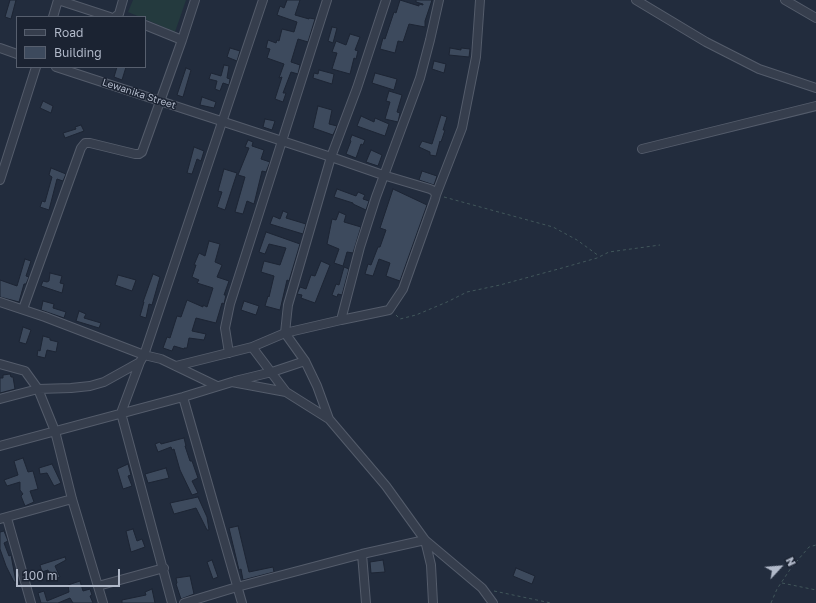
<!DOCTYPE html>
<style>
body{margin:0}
#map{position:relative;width:816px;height:603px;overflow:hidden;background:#222c3d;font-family:"Golos Text",sans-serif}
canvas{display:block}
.legend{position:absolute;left:16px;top:16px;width:130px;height:52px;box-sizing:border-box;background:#1b2332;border:1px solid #575f6e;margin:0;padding:5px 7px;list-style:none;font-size:12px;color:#b1b9c9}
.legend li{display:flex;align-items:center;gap:8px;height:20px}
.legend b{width:20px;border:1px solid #575f6e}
.north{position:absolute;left:760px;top:547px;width:40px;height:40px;-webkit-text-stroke:3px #1b2332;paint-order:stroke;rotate:64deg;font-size:11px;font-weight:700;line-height:16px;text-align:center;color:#b1b9c9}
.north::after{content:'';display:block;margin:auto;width:14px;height:18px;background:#b1b9c9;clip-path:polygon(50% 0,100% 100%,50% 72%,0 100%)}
.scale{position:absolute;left:16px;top:569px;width:104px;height:18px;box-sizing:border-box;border:2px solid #b1b9c9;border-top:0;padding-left:5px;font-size:12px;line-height:14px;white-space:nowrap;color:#b1b9c9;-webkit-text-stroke:3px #1b2332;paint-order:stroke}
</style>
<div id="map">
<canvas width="816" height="603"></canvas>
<ul class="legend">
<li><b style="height:5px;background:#363e4d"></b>Road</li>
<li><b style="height:11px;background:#3d4a5d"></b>Building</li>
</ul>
<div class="north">N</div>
<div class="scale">100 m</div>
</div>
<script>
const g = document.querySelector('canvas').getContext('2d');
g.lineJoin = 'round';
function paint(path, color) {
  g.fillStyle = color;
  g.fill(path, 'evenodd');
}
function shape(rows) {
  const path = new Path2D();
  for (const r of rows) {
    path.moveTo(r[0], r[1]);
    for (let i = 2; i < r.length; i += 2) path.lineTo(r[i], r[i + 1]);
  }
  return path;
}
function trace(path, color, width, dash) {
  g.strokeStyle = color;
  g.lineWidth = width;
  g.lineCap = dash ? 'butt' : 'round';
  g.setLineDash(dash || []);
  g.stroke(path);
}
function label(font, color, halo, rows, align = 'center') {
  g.font = font + ' "Golos Text",sans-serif';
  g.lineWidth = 3;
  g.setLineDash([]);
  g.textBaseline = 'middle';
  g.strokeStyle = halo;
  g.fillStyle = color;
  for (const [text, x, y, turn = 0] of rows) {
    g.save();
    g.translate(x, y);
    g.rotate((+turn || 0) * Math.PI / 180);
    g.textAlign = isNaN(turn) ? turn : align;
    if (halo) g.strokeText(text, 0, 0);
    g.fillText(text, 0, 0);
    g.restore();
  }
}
paint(shape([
 [133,0,186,0,175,32,145,19,145,17,140,17,128,12]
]), '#243a3e');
const building = shape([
 [10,0,16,0,11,19,5,17,10,0],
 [287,0,300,0,295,15,309,19,309,18,315,19,308,42,298,39,291,62,300,65,298,74,291,72,283,93,286,93,283,102,275,99,282,77,279,78,284,64,267,58,270,49,266,48,268,40,276,43,277,40,279,41,282,29,294,32,297,22,277,15,280,6,284,8,287,0],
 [400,0,419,6,419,4,423,5,423,4,416,2,416,0,432,0,425,21,425,27,409,24,403,42,398,41,395,53,380,49,383,38,385,39,394,12,396,13,400,0],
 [332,27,337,28,333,43,328,41,332,27],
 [350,34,360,37,355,50,358,51,356,59,354,58,350,74,332,69,337,53,332,52,336,41,346,45,350,34],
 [230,48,240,51,237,61,227,57,230,48],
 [450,48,461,50,461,48,470,49,469,57,449,55,450,48],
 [434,61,446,64,444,73,432,69,434,61],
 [224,65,229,66,227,78,230,79,229,85,223,83,220,91,215,89,217,81,209,79,211,73,221,76,224,65],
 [117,67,126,67,122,80,114,77,117,67],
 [186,68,191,70,183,97,177,95,186,68],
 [319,70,334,74,332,84,313,78,314,73,318,74,319,70],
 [375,73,397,79,394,90,372,83,375,73],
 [389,91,402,95,397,112,400,113,398,122,385,119,390,102,386,101,389,91],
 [202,97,216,102,214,108,200,105,202,97],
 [43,101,53,106,51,113,40,108,43,101],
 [318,106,332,110,329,124,337,126,333,135,313,128,318,106],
 [441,115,447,117,443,130,445,130,441,142,440,141,436,156,430,155,430,152,419,147,422,141,432,144,441,115],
 [361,116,374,122,375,118,389,124,385,136,357,126,361,116],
 [265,119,275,121,272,130,263,127,265,119],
 [81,125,84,131,65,138,63,133,76,129,75,127,81,125],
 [352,135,365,140,363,145,361,144,356,158,346,154,351,141,350,140,352,135],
 [248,140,253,142,252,146,264,150,261,159,270,162,266,172,262,171,254,204,247,201,243,214,235,212,245,177,238,175,249,148,245,147,248,140],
 [194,147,204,151,201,161,197,159,192,174,187,173,194,147],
 [371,150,382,155,378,166,366,162,371,150],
 [51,168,66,174,63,181,57,179,49,210,40,207,42,201,45,202,52,177,49,175,51,168],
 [224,169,237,173,225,210,217,207,222,192,218,191,224,169],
 [422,171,437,176,434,185,419,180,422,171],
 [337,189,356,196,358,192,365,195,363,199,369,201,366,210,353,204,353,203,334,197,337,189],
 [393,189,427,205,400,281,386,276,390,263,379,259,373,276,365,274,368,264,371,265,378,247,380,247,386,230,380,228,393,189],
 [283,211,288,213,286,218,306,224,303,234,270,224,273,216,280,219,283,211],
 [339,212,346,215,344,222,361,227,353,253,347,252,343,266,334,263,339,249,327,244,332,219,336,220,339,212],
 [266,232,300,244,289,281,287,280,280,310,265,306,268,296,269,297,274,276,261,272,264,261,280,265,286,248,269,244,265,254,259,252,266,232],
 [209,241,220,244,215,262,222,265,217,277,229,281,224,295,226,295,224,304,222,303,216,323,196,318,192,331,206,334,204,340,189,338,187,348,184,348,184,349,174,346,172,351,163,348,167,337,170,338,177,316,181,317,187,300,203,307,203,305,207,307,213,288,197,283,199,280,192,277,196,265,194,265,199,253,205,256,209,241],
 [25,259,31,261,26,276,29,277,26,284,24,284,19,302,0,297,0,280,17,286,25,259],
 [321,261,330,265,315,303,301,298,302,295,297,294,300,287,306,289,311,275,315,276,321,261],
 [344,267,349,269,342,295,338,294,337,297,332,295,336,284,339,285,344,267],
 [50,273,62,276,60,283,64,284,62,293,41,286,43,281,47,282,49,281,50,273],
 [153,274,160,277,152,305,149,304,146,318,140,316,144,302,143,302,153,274],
 [118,275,136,280,132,291,115,285,118,275],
 [43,301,54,304,53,308,66,312,64,318,41,310,43,301],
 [244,301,259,306,256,315,241,310,244,301],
 [79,311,86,314,84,318,101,323,99,328,76,321,79,311],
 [23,327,31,330,26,344,19,342,23,327],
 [43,336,50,338,50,340,58,342,56,352,47,350,45,358,37,356,38,350,40,351,43,336],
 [10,374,11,377,13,377,15,389,0,393,0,378,3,378,3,375,10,374],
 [184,438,186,446,185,446,190,461,192,461,198,478,192,481,198,493,192,495,180,470,174,449,172,450,171,447,158,452,155,444,160,442,161,444,184,438],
 [23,458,28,472,33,471,38,489,30,491,34,502,25,506,21,496,23,494,20,490,20,482,7,486,4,480,18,475,14,461,23,458],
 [52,464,61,483,54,486,47,473,40,474,39,468,52,464],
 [128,464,131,475,128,476,132,486,123,489,117,469,128,464],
 [166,468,169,478,148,483,145,474,166,468],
 [198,497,207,517,209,530,207,530,196,508,174,514,170,503,198,497],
 [238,526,249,572,273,567,274,572,243,580,241,569,239,570,229,528,238,526],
 [133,529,137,541,142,539,145,547,131,552,126,531,133,529],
 [4,531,8,541,4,543,9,556,11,555,16,582,14,582,6,566,0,549,0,532,4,531],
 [65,557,66,560,55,566,60,577,52,580,48,570,42,572,40,565,65,557],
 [212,560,218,577,213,579,207,562,212,560],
 [383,560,385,572,371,573,370,562,383,560],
 [516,568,535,576,532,584,513,576,516,568],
 [190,576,194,594,181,599,176,584,177,583,176,578,190,576],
 [80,581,83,591,90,589,92,595,90,596,93,603,73,603,70,598,58,603,41,603,38,593,44,591,47,601,69,592,68,585,80,581],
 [152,589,155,603,122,603,122,600,146,595,145,592,152,589]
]);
paint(building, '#3d4a5d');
trace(building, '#1d2534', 1);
const minor = shape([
 [636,0,706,42,759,69,816,88],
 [785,0,816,18],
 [53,17,58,0,110,17],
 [115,17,119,14,123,0],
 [145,25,182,40],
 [0,48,17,54],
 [56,67,331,157,383,175,430,189,434,191,436,195],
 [642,149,816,106],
 [0,180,36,67],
 [0,302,45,317,144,355,161,359,217,386],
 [23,309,81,148,85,143,90,143,135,154,139,154,142,152,182,40,195,0],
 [341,320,360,247,376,197,420,78,430,40,439,0],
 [252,347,286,392],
 [229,353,225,328,230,304,327,0],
 [0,364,25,371,38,389,55,431,72,499,103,603],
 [176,366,252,347,285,333,341,320,389,310,403,289,435,199,436,195,462,128,476,57,480,0],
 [235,381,272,372,305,361],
 [183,397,242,603],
 [0,399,38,389,71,388,90,386,104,382,140,362],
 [329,419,317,386,305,361,285,333,287,314,288,305,331,157,357,88,386,0],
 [0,446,183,397,232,382,286,392,329,419,386,486,425,540,482,588,493,603],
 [7,518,31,603],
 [0,519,72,499],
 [362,554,366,603],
 [98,586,164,568],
 [172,603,121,413,140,362,144,355,263,0],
 [184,603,237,587,362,554,425,540,431,565,433,603]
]);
trace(minor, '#545c6b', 10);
trace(shape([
 [444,197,553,227,577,240,599,256],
 [396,315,400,319,416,315,447,302,467,292,500,285,562,268,597,258,609,252,660,245],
 [782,583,816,590],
 [494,591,551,603],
 [771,603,777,589,791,568,809,547,816,545]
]), '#42575b', 1, [3, 3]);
trace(minor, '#363e4d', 8);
label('10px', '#b1b9c9', '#1b2332', [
 ["Lewanika Street",139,94,18]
]);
</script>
